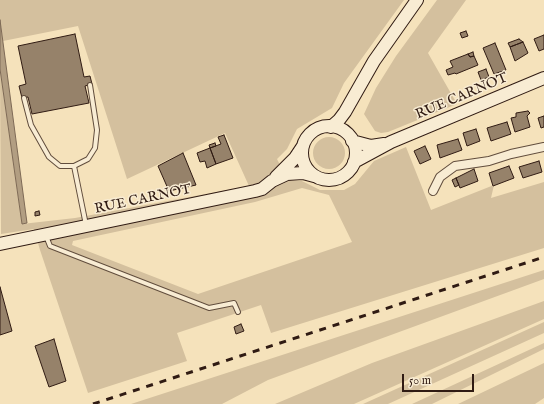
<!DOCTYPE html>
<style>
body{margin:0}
#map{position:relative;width:544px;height:404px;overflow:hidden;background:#f5e2bb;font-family:"IM FELL English",serif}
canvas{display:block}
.scale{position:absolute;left:402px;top:374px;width:72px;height:18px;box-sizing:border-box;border:2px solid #301b13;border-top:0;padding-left:5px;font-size:12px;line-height:14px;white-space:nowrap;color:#301b13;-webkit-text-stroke:3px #f8ecd3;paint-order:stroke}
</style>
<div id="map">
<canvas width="544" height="404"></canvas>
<div class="scale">50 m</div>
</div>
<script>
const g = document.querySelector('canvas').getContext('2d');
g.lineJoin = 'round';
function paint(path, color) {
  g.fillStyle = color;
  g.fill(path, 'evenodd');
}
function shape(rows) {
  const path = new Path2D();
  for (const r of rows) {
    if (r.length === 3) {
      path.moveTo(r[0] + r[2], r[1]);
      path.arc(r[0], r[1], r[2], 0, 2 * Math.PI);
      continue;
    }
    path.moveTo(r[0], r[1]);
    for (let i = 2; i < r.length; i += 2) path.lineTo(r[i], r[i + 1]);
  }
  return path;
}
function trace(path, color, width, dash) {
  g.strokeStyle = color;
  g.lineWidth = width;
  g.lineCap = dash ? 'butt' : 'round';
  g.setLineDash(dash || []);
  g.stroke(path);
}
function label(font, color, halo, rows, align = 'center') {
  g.font = font + ' "IM FELL English",serif';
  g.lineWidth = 3;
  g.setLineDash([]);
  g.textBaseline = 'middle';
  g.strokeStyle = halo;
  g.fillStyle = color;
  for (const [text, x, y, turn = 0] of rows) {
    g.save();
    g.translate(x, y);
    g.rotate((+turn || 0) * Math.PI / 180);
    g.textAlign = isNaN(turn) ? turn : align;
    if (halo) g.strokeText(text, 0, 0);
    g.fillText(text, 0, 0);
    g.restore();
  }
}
paint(shape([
 [0,0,404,0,344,83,332,108,297,129,287,149,277,159,288,181,302,181,320,190,344,190,355,184,374,161,406,147,431,210,494,185,491,198,544,182,544,248,271,333,261,305,177,333,187,361,88,393,40,250,34,229,1,234,0,69,22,224,75,218,249,186,225,133,127,179,78,26,3,41,0,19],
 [302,188,329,195,352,242,198,294,72,245,73,241,255,202],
 [437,0,466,0,428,53,457,104,388,132,381,133,375,131,364,114,376,88,396,56],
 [329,153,16],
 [544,270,544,279,268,380,222,404,131,404],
 [544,301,544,319,354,404,275,404,372,363],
 [544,322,544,333,388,404,363,404],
 [544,343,544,349,432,404,412,404],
 [544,363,544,398,535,404,458,404]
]), '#d4c09e');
const water = shape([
 [0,20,27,223,22,224,0,69,0,20]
]);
paint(water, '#b29e82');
trace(water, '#7e6a56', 1);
const building = shape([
 [466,31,468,36,462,38,460,33,466,31],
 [75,34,84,77,90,76,92,84,85,86,89,103,32,114,28,97,22,98,19,86,26,84,18,46,75,34],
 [544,35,544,49,539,51,534,39,544,35],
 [519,39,523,42,510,47,508,43,519,39],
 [523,42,528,53,515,61,510,47,523,42],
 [495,43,506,70,494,74,483,48,495,43],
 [473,52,474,56,470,57,468,54,473,52],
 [468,54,470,57,474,56,478,65,456,74,455,73,448,75,446,70,453,67,450,61,468,54],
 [486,69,489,77,481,80,478,72,486,69],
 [528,111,530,113,527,116,530,127,515,132,511,118,516,117,516,113,528,111],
 [544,116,544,127,541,128,538,118,544,116],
 [507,122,511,134,491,141,487,128,507,122],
 [476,129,480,141,467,146,463,133,476,129],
 [224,135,233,158,216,164,210,148,221,144,218,137,224,135],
 [458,139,462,150,440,158,437,145,458,139],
 [215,143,216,146,210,148,209,145,215,143],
 [425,146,431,159,420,164,414,151,425,146],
 [210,148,216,164,207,168,205,161,200,162,197,153,210,148],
 [183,153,196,185,169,191,158,166,183,153],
 [539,161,542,172,523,178,519,167,539,161],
 [509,166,514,178,493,186,489,173,509,166],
 [474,169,478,181,460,188,456,178,474,169],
 [456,178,459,185,455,187,452,180,456,178],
 [39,211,40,215,35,216,35,212,39,211],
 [0,287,12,331,0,335,0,287],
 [241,324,244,331,236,334,234,327,241,324],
 [54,339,66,381,49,387,35,346,54,339]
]);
paint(building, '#96826a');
trace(building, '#301b13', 1);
const lane = shape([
 [24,98,31,125,49,157,60,166,74,166,88,159,95,148,97,130,90,85],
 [74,166,86,225],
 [46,236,50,246,209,308,234,303,238,312]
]);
const street = shape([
 [433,191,440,177,455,166,489,161,511,154,544,147]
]);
const secondary = shape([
 [329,153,27],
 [331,127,339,120,345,112,374,61,417,0],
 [352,141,371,146,384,144],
 [354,162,391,142,544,78],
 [276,177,295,158,303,146],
 [0,244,255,191,262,189,272,181,287,174,303,173,314,176]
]);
trace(lane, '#614d3d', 6);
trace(street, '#614d3d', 10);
trace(secondary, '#301b13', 14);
trace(lane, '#f8ecd3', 4);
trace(street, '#f8ecd3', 8);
trace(secondary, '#f8ecd3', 12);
trace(shape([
 [93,404,544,257]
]), '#301b13', 3, [7, 7]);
label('14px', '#301b13', '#f8ecd3', [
 ["RUE CARNOT",462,97,-23],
 ["RUE CARNOT",143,200,-12]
]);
</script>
